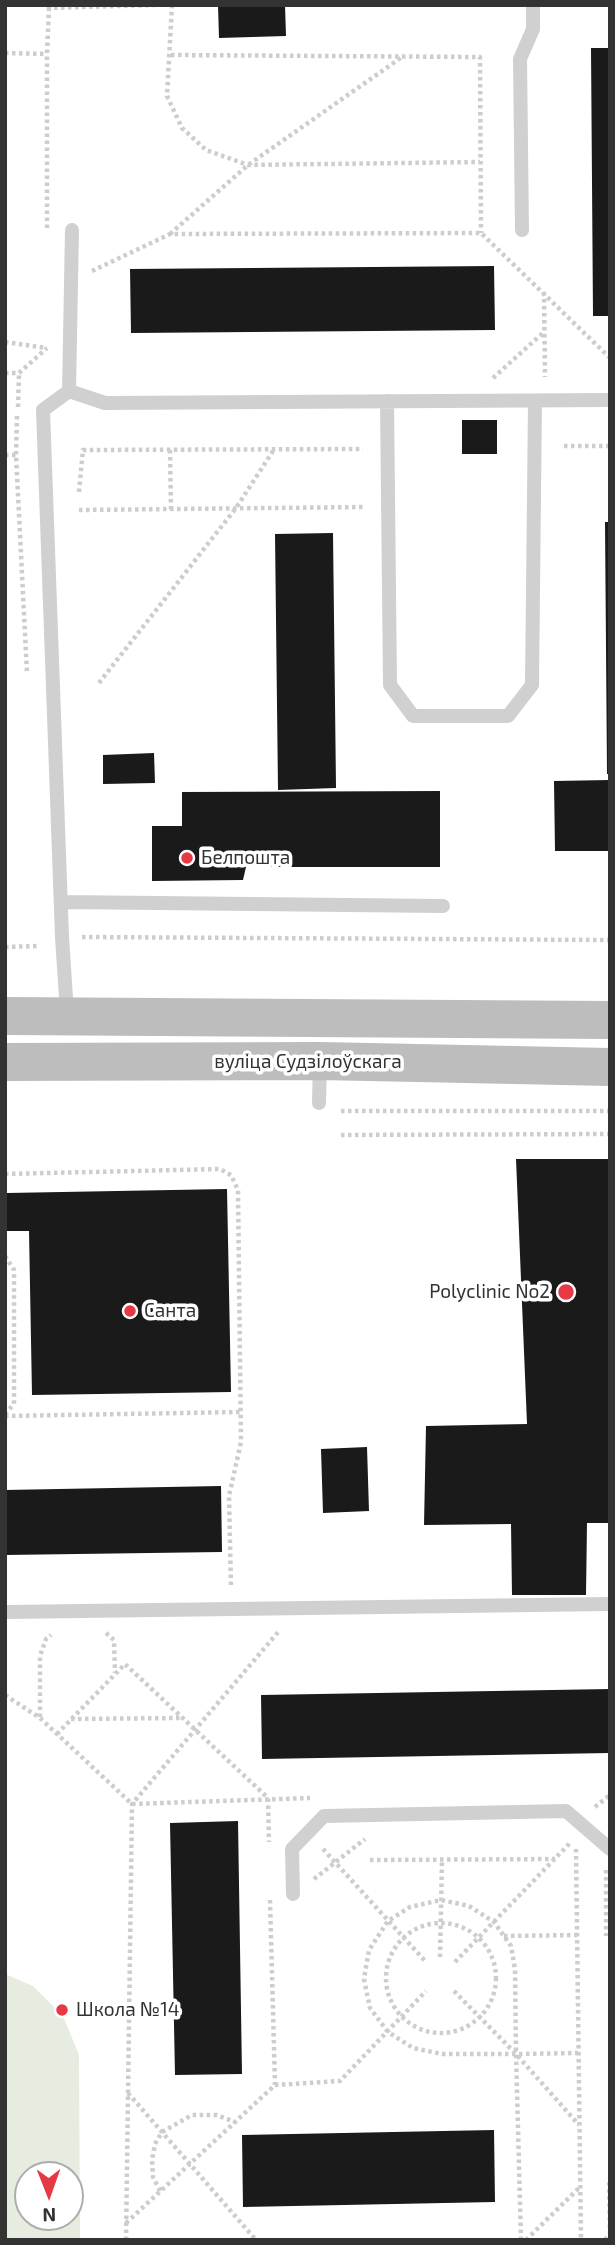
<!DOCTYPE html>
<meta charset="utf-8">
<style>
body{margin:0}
#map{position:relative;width:615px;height:2245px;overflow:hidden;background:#fff;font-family:"Exo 2",sans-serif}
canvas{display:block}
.frame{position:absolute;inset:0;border:7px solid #333;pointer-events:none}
.north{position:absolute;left:14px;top:2161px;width:70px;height:70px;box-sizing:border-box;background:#fff;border:2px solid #adadad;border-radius:50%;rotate:179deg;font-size:19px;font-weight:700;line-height:28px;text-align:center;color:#333}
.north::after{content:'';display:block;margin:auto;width:24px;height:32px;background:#e63946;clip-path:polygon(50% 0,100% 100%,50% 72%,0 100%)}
</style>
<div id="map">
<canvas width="615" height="2245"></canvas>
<div class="frame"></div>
<div class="north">N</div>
</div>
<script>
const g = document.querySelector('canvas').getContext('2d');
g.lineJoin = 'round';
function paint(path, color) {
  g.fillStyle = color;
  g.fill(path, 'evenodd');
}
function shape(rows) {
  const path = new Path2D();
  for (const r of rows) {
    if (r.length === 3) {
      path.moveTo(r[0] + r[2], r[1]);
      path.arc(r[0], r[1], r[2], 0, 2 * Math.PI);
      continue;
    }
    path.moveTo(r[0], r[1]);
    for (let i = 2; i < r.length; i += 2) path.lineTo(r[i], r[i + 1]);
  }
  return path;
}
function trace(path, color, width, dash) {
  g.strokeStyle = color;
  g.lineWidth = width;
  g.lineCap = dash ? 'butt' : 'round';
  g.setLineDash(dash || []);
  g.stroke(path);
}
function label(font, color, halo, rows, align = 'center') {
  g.font = font + ' "Exo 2",sans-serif';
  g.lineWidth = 7;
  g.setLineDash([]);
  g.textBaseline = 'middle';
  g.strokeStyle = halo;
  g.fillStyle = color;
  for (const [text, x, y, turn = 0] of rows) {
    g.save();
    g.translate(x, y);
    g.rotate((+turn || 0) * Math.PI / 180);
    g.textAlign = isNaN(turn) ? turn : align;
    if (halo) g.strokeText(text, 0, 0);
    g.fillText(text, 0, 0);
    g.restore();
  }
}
paint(shape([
 [5,1974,33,1986,63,2016,79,2055,80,2240,5,2240],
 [28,2175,70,2175,70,2217,28,2217]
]), '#e6ecdf');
paint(shape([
 [218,5,285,5,286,36,219,38],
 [591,48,610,48,610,316,593,316],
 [494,266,495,330,131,333,130,269],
 [462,420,497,420,497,454,462,454],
 [605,522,610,522,610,774,607,774],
 [333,533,336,788,278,790,275,534],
 [154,753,155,783,103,784,103,755],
 [610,780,610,851,555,851,554,781],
 [440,791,440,867,246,867,243,880,152,881,152,826,182,826,182,792],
 [516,1159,610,1159,610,1523,587,1523,586,1595,512,1595,511,1524,424,1525,426,1426,527,1424],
 [227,1189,231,1392,32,1395,29,1231,7,1231,7,1193],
 [367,1447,369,1511,323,1513,321,1449],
 [221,1486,222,1552,5,1555,5,1490],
 [610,1689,610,1753,262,1759,261,1695],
 [238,1821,242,2074,175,2075,170,1823],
 [494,2130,495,2202,243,2207,242,2135]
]), '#1a1a1a');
trace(shape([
 [172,5,167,96,182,128,206,150,248,165,480,162],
 [49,6,49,8,155,5],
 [5,53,47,54],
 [171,55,480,57,481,233],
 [47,228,47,54,49,8],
 [170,234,248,165,402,57],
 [92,271,170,234,481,233,610,358],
 [544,292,545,377],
 [5,342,47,348],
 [5,373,19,373,47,348],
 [493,378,544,332],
 [18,407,19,373],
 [17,416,16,455,27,673],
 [564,446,610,446],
 [170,450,171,509],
 [5,455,16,455],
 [79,492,83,450,363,449],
 [79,510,365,507],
 [99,683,236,508,273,451],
 [82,937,610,940],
 [5,947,40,946],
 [341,1111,610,1111],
 [341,1135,610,1134],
 [5,1174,220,1169,231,1175,238,1190,241,1442,229,1496,231,1588],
 [5,1256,14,1270,14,1404,5,1414],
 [5,1416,240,1412],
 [106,1633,114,1640,115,1673],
 [5,1695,40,1718,132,1804,310,1798],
 [40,1717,40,1656,46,1639,51,1635],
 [71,1719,181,1718],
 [57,1734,125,1664,268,1798,269,1842],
 [595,1807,610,1795],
 [323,1849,426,1962],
 [576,1849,581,2240],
 [370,1860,555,1859],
 [606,1870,606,1936],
 [314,1879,365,1839],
 [270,1900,275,2085],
 [441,1978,55],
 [504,1936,577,1935],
 [440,1957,442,1860],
 [455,1962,570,1843],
 [454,1991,516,2054,579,2125],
 [128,2093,256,2240],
 [160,2191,153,2177,152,2160,155,2144,162,2132,192,2115,217,2115,235,2122],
 [126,2223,275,2085,340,2081,426,1991],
 [126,2240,132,1804,279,1631],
 [521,2240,516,2054,515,1969,511,1946,494,1922,469,1906,441,1900,410,1907,388,1921,369,1950,364,1979,370,2008,388,2032,413,2048,442,2054,516,2054,578,2053],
 [526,2240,580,2187],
 [605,2240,610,2233,609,2179]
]), '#cdcdcd', 4.5, [3.5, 3.5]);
trace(shape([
 [522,230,520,59,533,29,533,5],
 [69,391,72,230],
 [387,401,390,685,413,716,508,716,532,685,535,401],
 [61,902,443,906],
 [67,1013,62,937,43,410,69,391,105,403,610,400],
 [319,1103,320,1062],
 [6,1612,610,1604],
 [293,1894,292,1849,324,1816,566,1811,610,1849]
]), '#d0d0d0', 14);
trace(shape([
 [5,1016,610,1020],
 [5,1062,320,1061,610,1067]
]), '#bdbdbd', 38);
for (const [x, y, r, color] of [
 [187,858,7,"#e63946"],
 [566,1292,9,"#e63946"],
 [130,1311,7,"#e63946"],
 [62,2010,7,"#e63946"]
]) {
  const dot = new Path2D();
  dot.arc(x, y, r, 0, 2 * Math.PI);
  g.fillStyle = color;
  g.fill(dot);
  trace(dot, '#fff', 2.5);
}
label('19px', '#333', '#fff', [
 ["Белпошта",201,858],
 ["Polyclinic No2",550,1292,"right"],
 ["Санта",144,1311],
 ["Школа №14",76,2010]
], 'left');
label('19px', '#333', '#fff', [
 ["вуліца Судзілоўскага",308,1062]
]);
</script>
